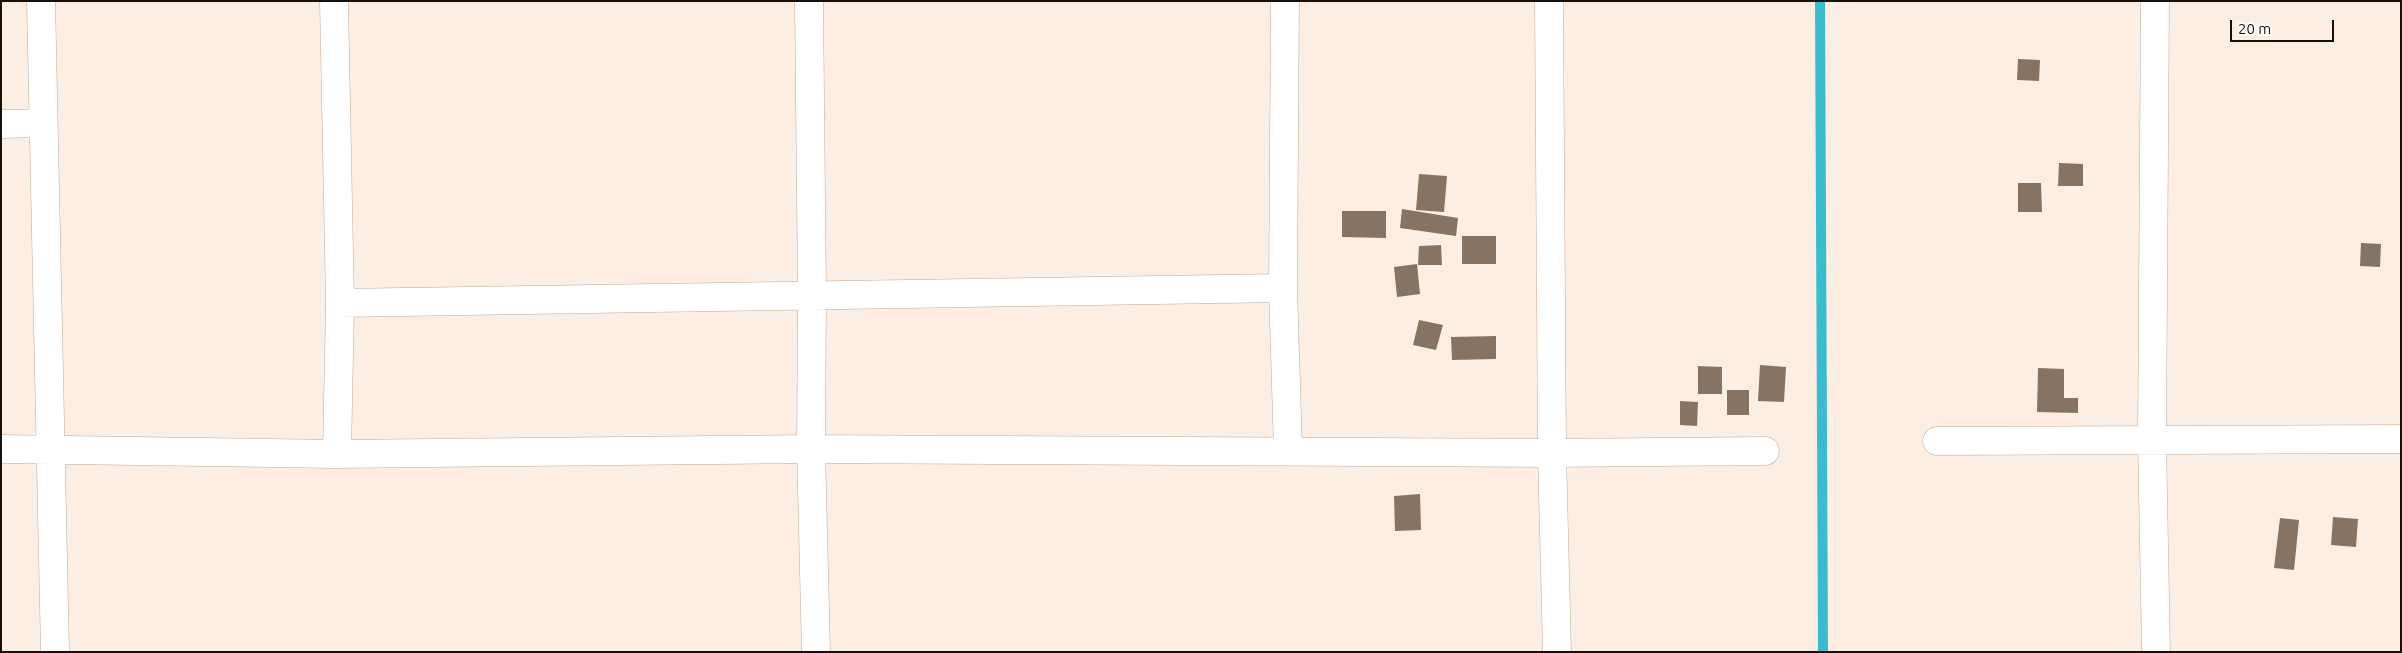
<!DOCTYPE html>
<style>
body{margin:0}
#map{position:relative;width:2402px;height:653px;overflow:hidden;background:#fceee3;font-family:Ubuntu,sans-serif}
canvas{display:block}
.frame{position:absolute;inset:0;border:2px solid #170f09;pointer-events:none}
.scale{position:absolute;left:2230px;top:20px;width:104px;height:22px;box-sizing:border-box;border:2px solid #170f09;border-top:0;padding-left:6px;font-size:15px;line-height:18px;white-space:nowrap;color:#170f09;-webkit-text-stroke:4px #fff;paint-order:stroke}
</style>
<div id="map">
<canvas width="2402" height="653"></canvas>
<div class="frame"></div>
<div class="scale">20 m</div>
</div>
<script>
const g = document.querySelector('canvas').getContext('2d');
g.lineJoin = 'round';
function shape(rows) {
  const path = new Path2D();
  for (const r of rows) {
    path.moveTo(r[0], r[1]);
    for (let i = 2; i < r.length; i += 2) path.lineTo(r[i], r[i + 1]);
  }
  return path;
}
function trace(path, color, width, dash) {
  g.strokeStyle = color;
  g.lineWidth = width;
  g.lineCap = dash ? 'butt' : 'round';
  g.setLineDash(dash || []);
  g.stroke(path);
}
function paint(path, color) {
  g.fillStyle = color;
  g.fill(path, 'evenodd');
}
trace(shape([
 [1820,1,1823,652]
]), '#3abccf', 10);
paint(shape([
 [2018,59,2040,60,2039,81,2017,80],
 [2059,163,2083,164,2083,186,2058,186],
 [1419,174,1447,176,1444,212,1416,210],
 [2018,183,2041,183,2042,212,2018,212],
 [1402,209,1458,218,1456,236,1400,228],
 [1342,211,1386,211,1386,238,1342,237],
 [1462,236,1496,236,1496,264,1462,264],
 [2361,243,2381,244,2380,267,2360,266],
 [1441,245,1442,265,1418,265,1419,246],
 [1417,264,1420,294,1397,297,1394,267],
 [1419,320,1443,325,1436,350,1413,345],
 [1496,336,1496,359,1452,360,1451,337],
 [1760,365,1786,367,1784,402,1758,401],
 [1698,366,1722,367,1722,394,1698,394],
 [2038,368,2064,369,2064,398,2078,398,2078,413,2037,412],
 [1727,390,1749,390,1749,415,1727,415],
 [1680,401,1698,402,1697,426,1680,425],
 [1420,494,1421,530,1395,531,1394,496],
 [2333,517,2358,519,2356,547,2331,545],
 [2280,518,2299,520,2294,570,2274,568]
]), '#877363');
const minor = shape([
 [41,1,55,652],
 [334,1,340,303,337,454],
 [809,1,812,295,811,449,816,652],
 [1285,1,1283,288,1288,450],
 [1549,1,1552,453,1557,652],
 [2155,1,2152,440,2156,652],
 [1,124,43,123],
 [340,303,1283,288],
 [1937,441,2401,439],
 [1,449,337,454,811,449,1552,453,1765,451]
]);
trace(minor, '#bea998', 29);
trace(minor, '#fff', 28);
</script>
